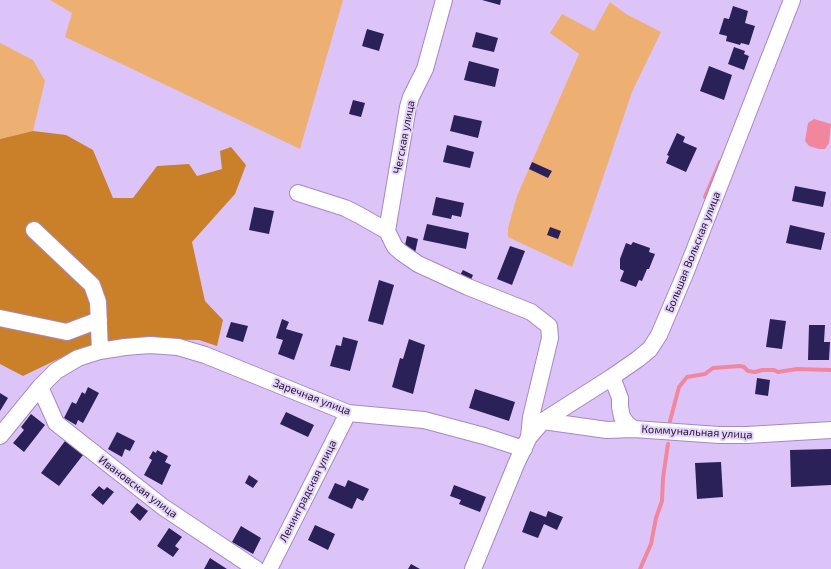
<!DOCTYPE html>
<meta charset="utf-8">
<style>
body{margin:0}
canvas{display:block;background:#dcc4f9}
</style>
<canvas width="831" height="569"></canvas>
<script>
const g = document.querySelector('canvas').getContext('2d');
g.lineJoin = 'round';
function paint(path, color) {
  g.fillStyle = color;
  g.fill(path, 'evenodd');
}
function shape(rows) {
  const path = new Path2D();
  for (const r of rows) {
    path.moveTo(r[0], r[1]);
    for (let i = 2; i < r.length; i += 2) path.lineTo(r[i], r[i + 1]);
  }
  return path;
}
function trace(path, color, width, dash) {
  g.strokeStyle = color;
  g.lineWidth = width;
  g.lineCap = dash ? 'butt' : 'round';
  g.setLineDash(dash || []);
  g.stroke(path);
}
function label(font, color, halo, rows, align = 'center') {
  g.font = font + ' "Exo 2",sans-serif';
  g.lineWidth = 4;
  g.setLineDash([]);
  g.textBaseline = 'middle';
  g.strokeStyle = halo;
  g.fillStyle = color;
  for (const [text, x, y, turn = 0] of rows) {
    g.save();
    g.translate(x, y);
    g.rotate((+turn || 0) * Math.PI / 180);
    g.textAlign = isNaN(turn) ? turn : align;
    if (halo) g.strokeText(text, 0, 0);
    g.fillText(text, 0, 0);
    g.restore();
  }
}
paint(shape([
 [50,0,343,0,300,149,65,37,72,13],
 [610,2,626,14,661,32,632,92,591,213,572,267,508,237,508,228,517,196,579,54,550,33,562,14,594,31],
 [0,43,33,60,45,81,33,131,0,139]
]), '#edb072');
paint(shape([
 [33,131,66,135,93,150,113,198,133,198,157,166,189,164,197,176,222,169,220,151,231,147,246,165,235,194,192,242,205,301,223,320,217,346,199,340,145,339,83,347,23,376,0,364,0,139]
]), '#c98029');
paint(shape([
 [814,119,831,124,829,143,825,149,819,149,809,146,805,141,808,123]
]), '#f1879f');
trace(shape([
 [705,197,720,162],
 [670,421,679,387,687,377,705,374,713,368,740,366,744,367,748,371,755,372,762,370,774,370,778,372,797,369,831,370],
 [640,569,651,544,656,518,662,501,663,478,668,444]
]), '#f1879f', 4);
paint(shape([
 [482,0,501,0,500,5],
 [733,6,748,11,745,23,755,26,749,45,741,43,740,45,726,41,727,36,719,34,724,18,729,19],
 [367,29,384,34,379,51,362,46],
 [476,32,498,38,494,52,472,47],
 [734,47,745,51,744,54,749,56,744,70,728,64],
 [469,61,499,69,495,87,464,80],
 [709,66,732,75,724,100,700,91],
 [353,100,365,103,361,117,349,114],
 [454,115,482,121,478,138,450,131],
 [677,133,685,137,683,142,697,148,686,172,666,163,669,156,667,155],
 [447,145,474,152,470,168,443,162],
 [532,162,552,171,548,178,529,169],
 [795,186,826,192,823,207,792,201],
 [436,197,464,203,461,217,452,215,451,219,432,215],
 [254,207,274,211,269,234,249,230],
 [427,224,469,233,466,249,423,240],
 [790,225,825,233,821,250,786,243],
 [550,227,561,231,558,239,547,235],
 [407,236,418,239,415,253,404,250],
 [633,242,650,248,649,252,655,254,649,269,647,269,642,281,639,280,636,287,620,281,624,271,620,269,620,259,626,243,631,245],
 [510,246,525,251,512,285,497,279],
 [463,270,473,275,470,282,459,277],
 [379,280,394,285,383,325,368,321],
 [282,319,289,322,286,329,303,334,294,360,278,354,283,340,276,338],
 [770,319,786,321,782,349,766,347],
 [231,322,248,326,243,342,226,337],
 [809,325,825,325,824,342,830,342,829,360,808,360],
 [343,337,358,341,350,371,330,366,336,345,341,346],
 [409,339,425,345,413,394,392,387,400,358,403,359],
 [757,378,770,380,768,396,755,394],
 [88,387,99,393,83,423,78,420,76,425,64,418,72,402,76,404,82,392,85,394],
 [475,389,515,402,509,421,469,408],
 [0,393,8,398,0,411],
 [286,412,314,425,308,437,280,424],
 [31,414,45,425,24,452,13,443,24,430,21,427],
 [117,432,135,441,130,451,125,449,122,457,108,449],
 [65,441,83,455,59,486,41,473],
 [831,449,831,485,791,487,790,450],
 [157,450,168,456,165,462,171,465,162,485,144,475,152,460,149,458,153,451,156,453],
 [721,462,723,497,697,499,695,463],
 [249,475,258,481,253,488,245,483],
 [348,480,369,489,363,501,357,498,352,509,328,498,335,483,345,487],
 [454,485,486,497,480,512,459,504,461,500,450,496],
 [99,486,104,490,107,487,114,492,103,505,91,495],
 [137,503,148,511,140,521,130,512],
 [530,511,546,517,548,511,563,517,557,530,544,524,538,538,522,532],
 [315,525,335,534,328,550,308,540],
 [241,526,261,538,253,554,232,542],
 [169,528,182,537,175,546,179,549,173,557,157,546],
 [210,558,227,569,204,569],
 [411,564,420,569,408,569]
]), '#2a2159');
const minor = shape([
 [298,193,345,208,359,215,387,231,395,247,402,253,418,264,468,287,531,312,549,326,550,338,531,417,529,437],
 [34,230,92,285,98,302,100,351],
 [387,231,408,107,411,97,425,69,444,0],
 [0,318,67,332,99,320],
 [612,377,620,398,620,407,622,417,627,424,634,429],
 [40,387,56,423,163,507,256,569],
 [543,421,607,430,634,429,719,435,747,435,831,430],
 [0,436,40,387,56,371,78,358,100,351,125,347,150,345,178,347,205,355,348,413,424,420,484,436,524,449],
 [269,569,348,413],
 [473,569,517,462,529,437,543,421,612,377,638,359,650,349,659,335,685,274,792,0]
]);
trace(minor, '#a588c6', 18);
trace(minor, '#fff', 16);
label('11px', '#1e122a', '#e6d4fc', [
 ["Чегская улица",404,137,-79],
 ["Большая Вольская улица",693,252,-68],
 ["Заречная улица",312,397,21],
 ["Коммунальная улица",697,432,3],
 ["Ивановская улица",138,487,37],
 ["Ленинградская улица",308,491,-63]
]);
</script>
